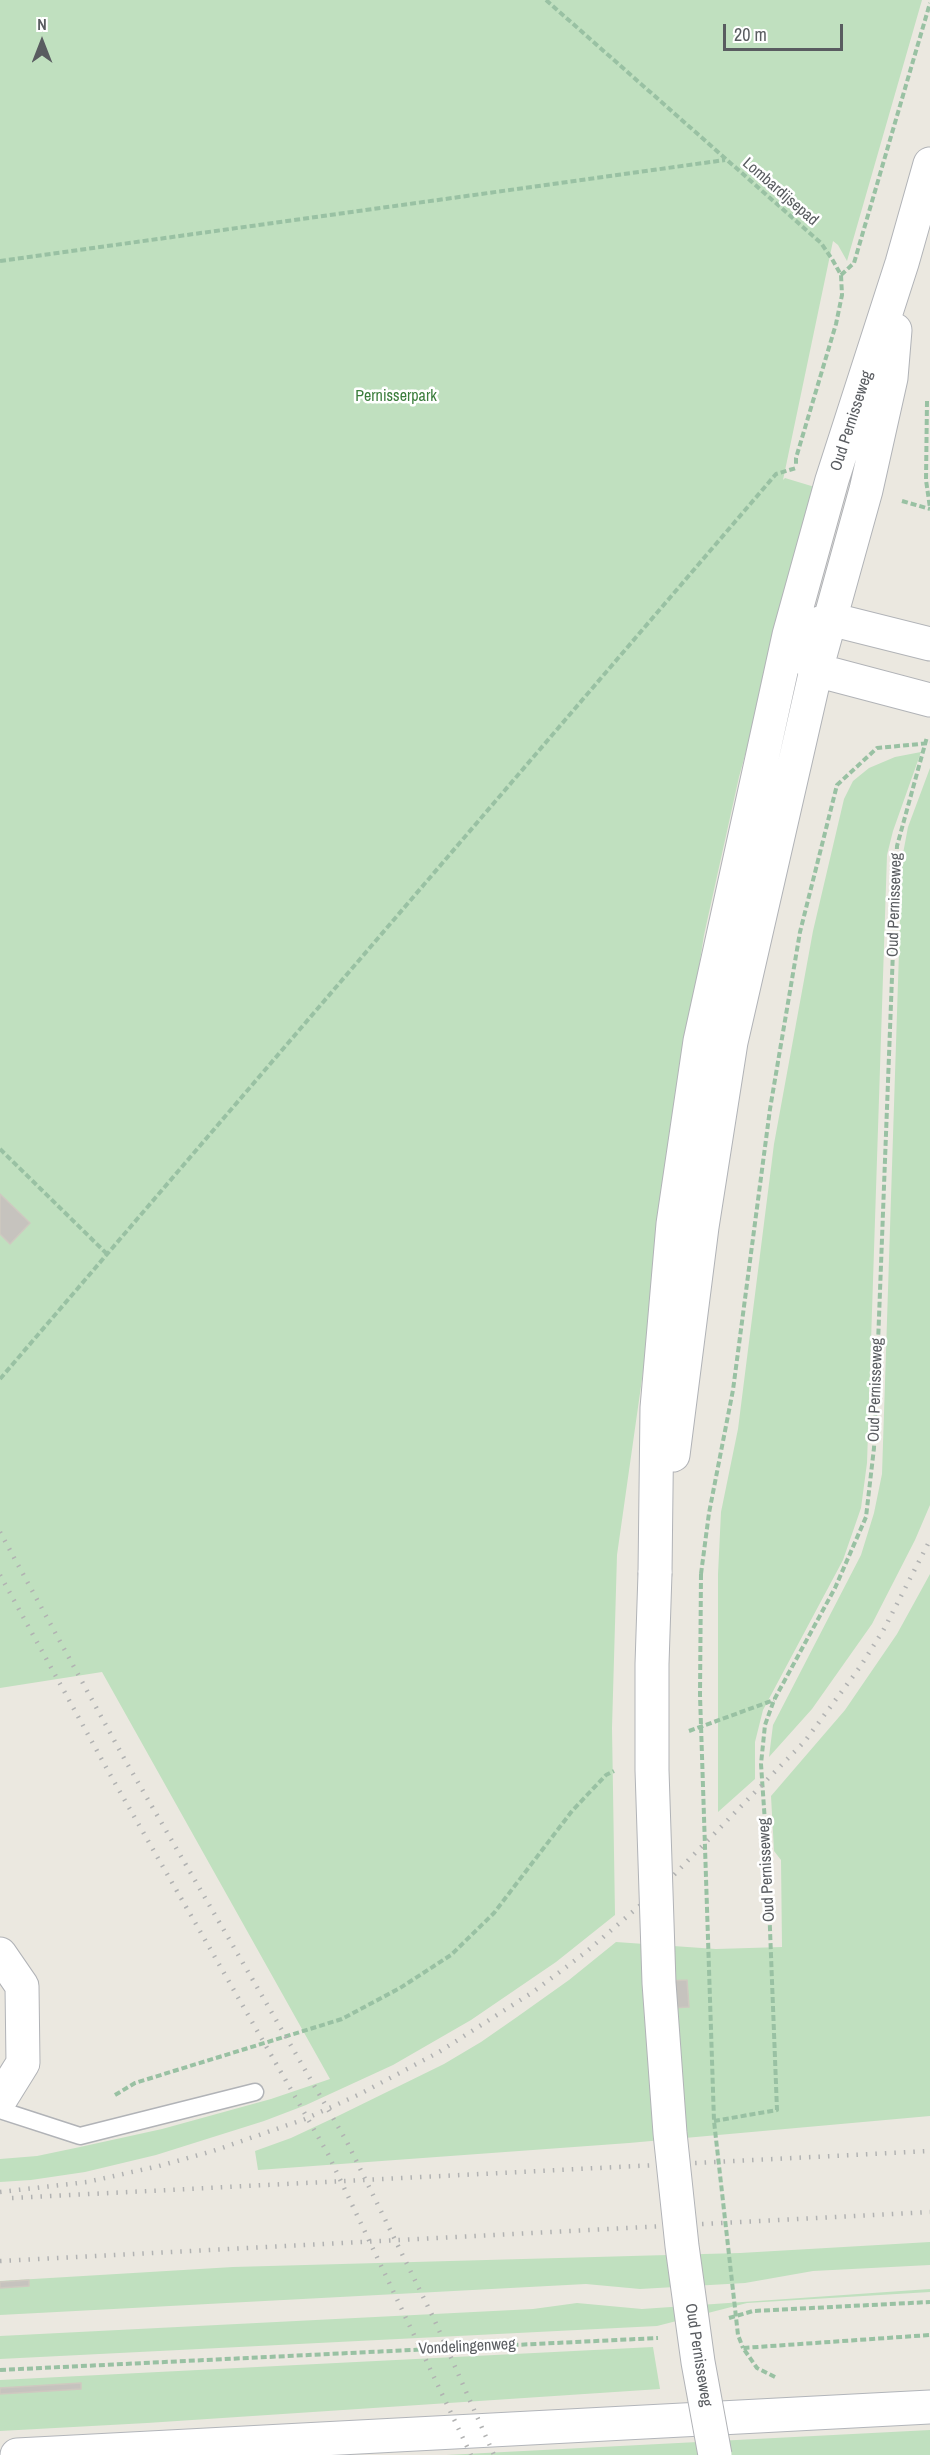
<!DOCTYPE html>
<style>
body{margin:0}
#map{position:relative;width:930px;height:2455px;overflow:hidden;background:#ebe8e0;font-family:"Archivo Narrow",sans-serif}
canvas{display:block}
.north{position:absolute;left:12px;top:12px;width:60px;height:60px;-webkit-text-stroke:4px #fff;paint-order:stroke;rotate:0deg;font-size:16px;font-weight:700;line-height:24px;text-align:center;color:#595c60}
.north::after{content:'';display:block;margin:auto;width:21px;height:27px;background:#595c60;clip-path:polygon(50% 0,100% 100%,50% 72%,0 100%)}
.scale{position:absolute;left:723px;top:24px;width:120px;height:27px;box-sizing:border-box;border:3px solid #595c60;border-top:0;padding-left:8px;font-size:18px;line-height:21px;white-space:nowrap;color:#595c60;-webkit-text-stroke:4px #fff;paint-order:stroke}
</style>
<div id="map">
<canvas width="930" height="2455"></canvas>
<div class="north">N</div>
<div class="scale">20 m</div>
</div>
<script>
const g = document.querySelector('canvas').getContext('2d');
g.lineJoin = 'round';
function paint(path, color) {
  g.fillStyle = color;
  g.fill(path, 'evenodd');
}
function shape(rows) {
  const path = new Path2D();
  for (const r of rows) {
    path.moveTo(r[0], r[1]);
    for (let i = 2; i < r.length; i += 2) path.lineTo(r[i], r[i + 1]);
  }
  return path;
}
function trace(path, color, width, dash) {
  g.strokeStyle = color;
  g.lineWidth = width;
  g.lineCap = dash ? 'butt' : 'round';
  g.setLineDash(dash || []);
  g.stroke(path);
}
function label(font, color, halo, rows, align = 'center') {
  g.font = font + ' "Archivo Narrow",sans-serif';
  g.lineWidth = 5;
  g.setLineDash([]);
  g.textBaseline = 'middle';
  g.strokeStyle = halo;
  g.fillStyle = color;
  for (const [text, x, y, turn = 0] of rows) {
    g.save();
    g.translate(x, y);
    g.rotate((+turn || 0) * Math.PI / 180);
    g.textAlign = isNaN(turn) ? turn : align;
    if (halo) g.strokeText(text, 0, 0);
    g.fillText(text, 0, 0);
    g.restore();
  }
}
paint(shape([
 [0,0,922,0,847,261,838,245,833,241,783,480,785,478,818,488,739,777,704,935,664,1192,646,1351,617,1555,612,1728,615,1915,556,1962,471,2020,393,2065,306,2105,264,2121,156,2155,85,2172,31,2180,0,2182,0,2159,37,2156,80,2147,162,2129,271,2099,330,2079,102,1672,0,1688],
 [921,752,893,831,887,855,867,1463,861,1508,843,1560,763,1710,755,1742,755,1779,718,1812,718,1574,721,1512,738,1429,774,1144,813,931,844,799,853,781,869,768,895,757],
 [930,768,930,1505,915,1540,872,1624,812,1709,769,1757,773,1725,861,1555,874,1513,882,1474,902,859,908,827],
 [930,1574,930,2116,629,2143,258,2170,255,2151,291,2138,340,2115,444,2064,481,2042,517,2017,569,1980,616,1942,716,1949,782,1947,781,1860,774,1851,771,1796,845,1710,897,1634],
 [930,2242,930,2265,813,2271,745,2283,640,2289,586,2284,0,2315,0,2281,233,2267,740,2253],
 [930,2289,930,2292,747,2303,657,2326,0,2359,0,2336,533,2309,577,2303,642,2309],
 [653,2347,660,2389,147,2423,0,2431,0,2380],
 [930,2430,930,2455,446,2455]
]), '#c0e0bf');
const building = shape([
 [0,1194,30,1223,10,1244,0,1234,0,1194],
 [687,1980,689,2007,670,2008,668,1981,687,1980],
 [29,2280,29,2286,0,2288,0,2282,29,2280],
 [81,2383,81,2389,0,2394,0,2388,81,2383]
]);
paint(building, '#c6c3be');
trace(building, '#cec9c0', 1.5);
const service = shape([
 [0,2110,80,2136,255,2092]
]);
const minor = shape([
 [0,1954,22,1986,23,2063,0,2100]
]);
const tertiary = shape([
 [930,644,830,619,789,635,816,670,930,700],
 [673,1455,702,1227,731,1042,816,670,866,490,891,378,895,330],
 [655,1573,657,1408,673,1224,700,1041,789,635,832,480,902,263,930,164]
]);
const secondary = shape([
 [17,2455,930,2407]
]);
trace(service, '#b1b3b7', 19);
trace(minor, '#b1b3b7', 35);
trace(tertiary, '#b1b3b7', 35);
trace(secondary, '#b2b5ba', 35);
trace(shape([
 [546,0,821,243,832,259,841,275,842,295,836,324,796,458,796,465],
 [0,261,725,160],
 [841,275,854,263,930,3],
 [927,401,926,480,930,508],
 [902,501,930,509],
 [0,1149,107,1254],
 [0,1379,776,474,796,468],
 [701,1574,709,1513,733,1390,770,1109,800,932,837,785,877,748,930,743],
 [689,1731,774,1700],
 [115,2095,135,2083,342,2019,400,1988,451,1955,494,1913,572,1811,606,1775,614,1771],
 [714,2121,777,2110,767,1852,761,1764,765,1725,774,1700,835,1588,866,1517,874,1448,897,846,927,737],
 [729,2318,753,2311,930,2302],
 [0,2370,658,2338],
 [775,2377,757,2368,743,2348,930,2335]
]), '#99c1a3', 4, [6, 3]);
trace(service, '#fff', 16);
trace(minor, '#fff', 33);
trace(tertiary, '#fff', 33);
trace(secondary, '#fff', 33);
trace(shape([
 [0,1532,125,1760,347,2142,434,2319,494,2455],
 [0,1575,112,1778,328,2154,471,2455],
 [0,2192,87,2182,159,2166,213,2151,305,2119,360,2094,439,2052,533,1992,586,1952,666,1883,805,1741,860,1667,884,1629,930,1540],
 [12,2198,930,2151],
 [0,2261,930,2212]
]), '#b1b2b2', 4.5, [1.5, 8]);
const tertiaryBridge = shape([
 [655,1573,652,1664,652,1770,659,1983,670,2133,682,2246,698,2362,715,2455]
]);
trace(tertiaryBridge, '#b1b3b7', 35, []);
trace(shape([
 [701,1574,700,1695,714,2121,738,2335,743,2348]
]), '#99c1a3', 4, [6, 3]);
trace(tertiaryBridge, '#fff', 33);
label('16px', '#595c60', '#fff', [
 ["Lombardijsepad",780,192,41],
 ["Oud Pernisseweg",852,421,-72],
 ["Oud Pernisseweg",895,905,-88],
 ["Oud Pernisseweg",876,1390,-88],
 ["Oud Pernisseweg",767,1870,-93],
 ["Vondelingenweg",467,2347,-3],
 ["Oud Pernisseweg",698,2355,81]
]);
label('16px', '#3b7d3c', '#fff', [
 ["Pernisserpark",396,397]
]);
</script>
